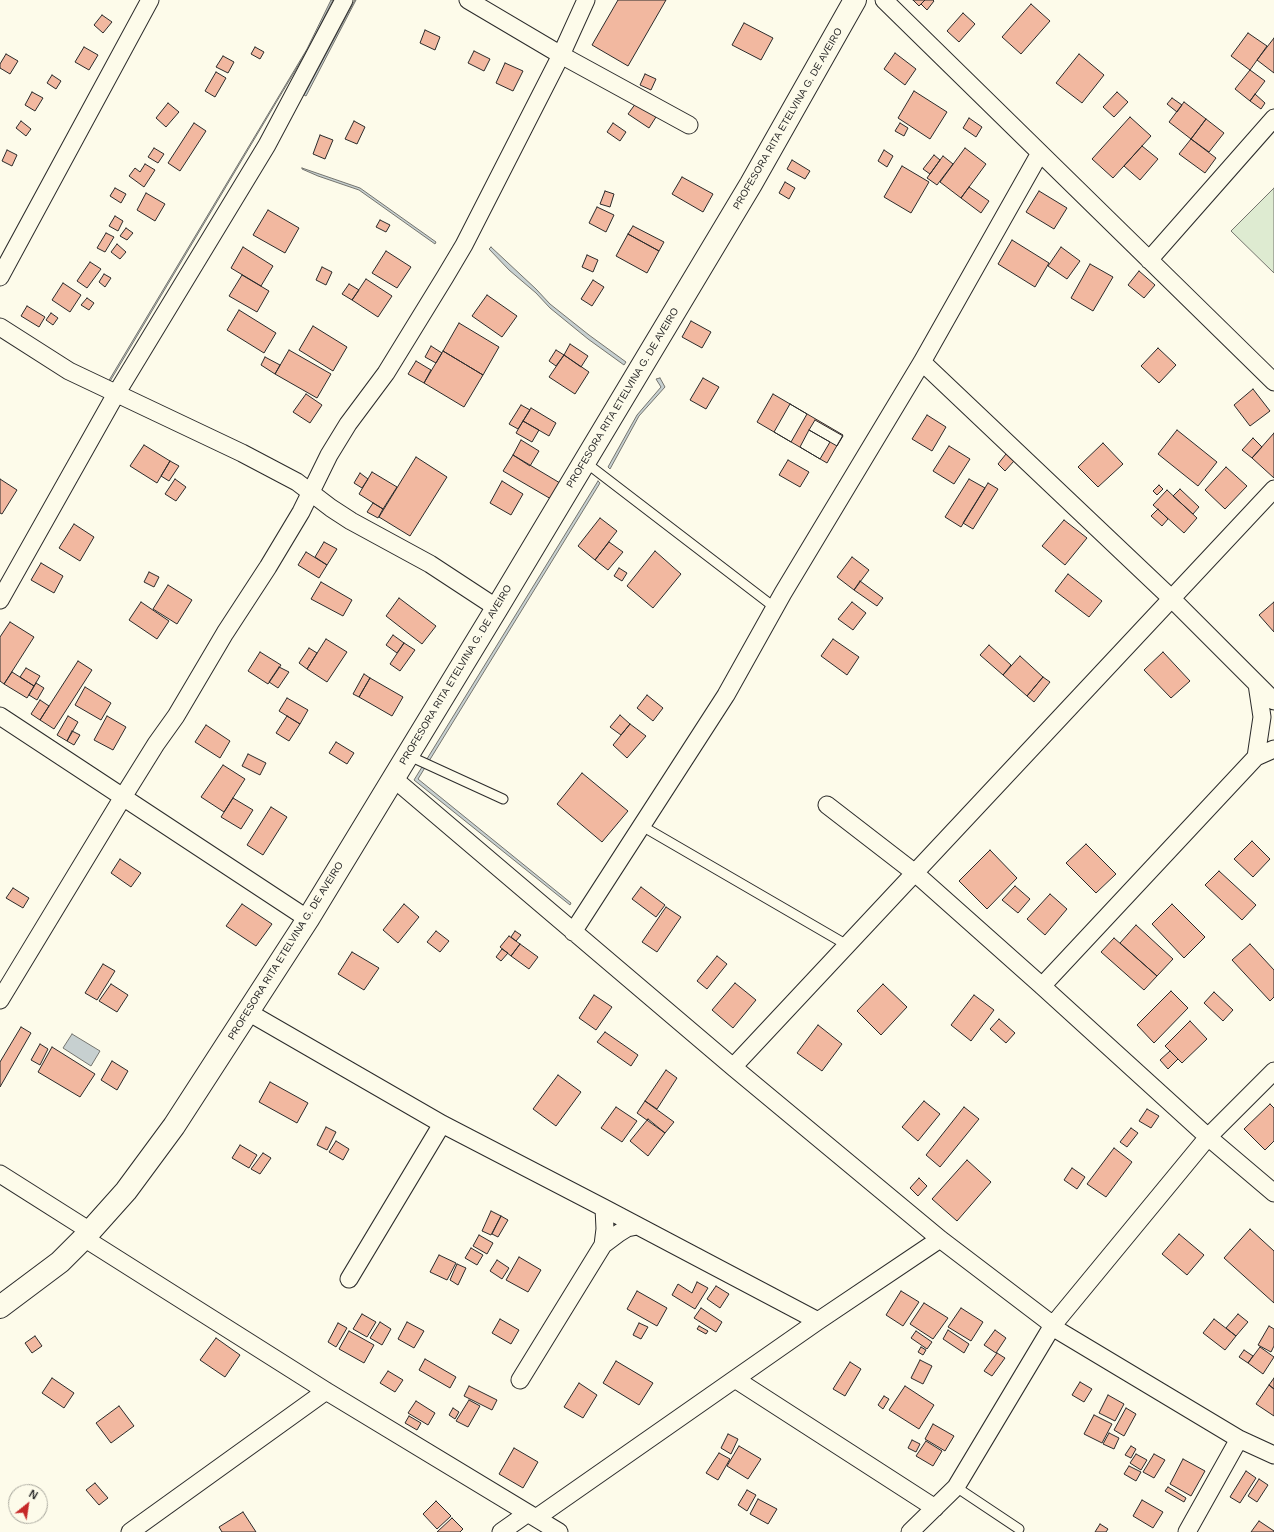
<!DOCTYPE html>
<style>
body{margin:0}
#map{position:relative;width:1274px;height:1532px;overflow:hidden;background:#fdfbea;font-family:Arial,sans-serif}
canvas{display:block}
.north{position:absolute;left:8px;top:1484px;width:40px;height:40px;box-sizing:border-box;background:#fdfbea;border:1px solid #a9a89e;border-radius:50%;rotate:30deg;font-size:11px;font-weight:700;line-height:16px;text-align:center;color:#2b2b2b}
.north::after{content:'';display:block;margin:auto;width:14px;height:18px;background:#c62828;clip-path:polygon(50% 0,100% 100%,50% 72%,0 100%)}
</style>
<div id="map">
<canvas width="1274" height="1532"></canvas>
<div class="north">N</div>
</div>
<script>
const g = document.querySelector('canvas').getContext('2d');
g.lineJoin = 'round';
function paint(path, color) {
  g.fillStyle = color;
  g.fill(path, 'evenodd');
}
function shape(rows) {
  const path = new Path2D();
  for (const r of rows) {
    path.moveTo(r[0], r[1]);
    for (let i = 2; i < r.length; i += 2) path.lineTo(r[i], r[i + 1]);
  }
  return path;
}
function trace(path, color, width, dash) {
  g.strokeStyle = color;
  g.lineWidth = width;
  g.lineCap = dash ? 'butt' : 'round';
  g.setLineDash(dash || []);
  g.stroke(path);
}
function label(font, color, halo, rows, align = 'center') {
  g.font = font + ' Arial,sans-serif';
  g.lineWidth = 3;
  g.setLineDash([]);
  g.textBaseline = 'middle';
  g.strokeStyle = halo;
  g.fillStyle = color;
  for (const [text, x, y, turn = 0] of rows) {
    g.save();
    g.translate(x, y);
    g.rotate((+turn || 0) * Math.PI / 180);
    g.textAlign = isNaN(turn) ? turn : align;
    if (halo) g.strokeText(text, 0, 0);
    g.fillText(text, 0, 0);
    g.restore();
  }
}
const green = shape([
 [1274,188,1274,273,1231,231,1274,188]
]);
paint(green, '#deebd1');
trace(green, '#74746e', 1);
const water = shape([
 [331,0,333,0,308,49,106,388,105,387,307,49,331,0],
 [355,0,356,0,306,96,304,95,355,0],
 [302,168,360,188,436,242,435,244,359,190,318,176,302,169,302,168],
 [491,247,536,289,550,304,589,335,626,362,624,365,588,339,550,308,536,293,509,270,489,249,491,247],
 [660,378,665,387,639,416,610,469,608,467,637,415,661,387,656,379,660,378],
 [598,481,600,483,418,779,571,903,570,905,414,780,598,481],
 [72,1034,100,1051,91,1066,63,1048,72,1034]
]);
paint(water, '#c7d0d0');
trace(water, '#74746e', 1);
const building = shape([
 [618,0,666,0,628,66,592,45,618,0],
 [913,0,925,0,919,6,913,0],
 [925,0,933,0,934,1,927,10,921,4,925,0],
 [1031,4,1050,21,1021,54,1002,37,1031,4],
 [963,13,975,24,959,42,947,31,963,13],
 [102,15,112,22,103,33,94,25,102,15],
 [744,23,773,38,761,60,732,45,744,23],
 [425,30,440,37,435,50,420,43,425,30],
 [1248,33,1267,46,1250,70,1231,56,1248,33],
 [1274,38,1274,73,1257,60,1274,38],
 [84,47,98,55,89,70,75,62,84,47],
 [255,47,264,52,260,59,251,54,255,47],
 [474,51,490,59,484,71,468,63,474,51],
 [895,53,916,69,905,85,884,69,895,53],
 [6,54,18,61,10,74,0,68,0,64,6,54],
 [1079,54,1104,75,1082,103,1056,83,1079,54],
 [223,56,234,62,228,73,216,67,223,56],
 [505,63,523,71,513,91,496,83,505,63],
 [1250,70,1265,81,1250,101,1235,89,1250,70],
 [216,72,226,78,215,97,205,91,216,72],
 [645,74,656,79,651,90,640,85,645,74],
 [52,75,61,81,56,89,47,83,52,75],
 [914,91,947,112,930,139,898,118,914,91],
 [32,92,43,98,35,111,25,105,32,92],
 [1117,92,1128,102,1114,117,1103,107,1117,92],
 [1255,94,1265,103,1261,109,1250,101,1255,94],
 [1172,98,1182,105,1177,112,1167,104,1172,98],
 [1184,102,1206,119,1191,139,1169,122,1184,102],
 [168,103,179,112,166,127,156,118,168,103],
 [636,103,656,117,649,128,628,114,636,103],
 [1130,117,1151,136,1113,178,1092,159,1130,117],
 [969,118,982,127,976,137,963,128,969,118],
 [1206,119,1224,133,1209,152,1191,139,1206,119],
 [21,121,31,129,26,136,16,128,21,121],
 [354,121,365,127,357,144,345,139,354,121],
 [194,123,206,131,180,171,168,163,194,123],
 [613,123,626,132,620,141,607,132,613,123],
 [900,123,908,128,904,136,895,131,900,123],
 [320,135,333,140,325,159,313,154,320,135],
 [1191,139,1216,158,1205,173,1179,154,1191,139],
 [1142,146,1158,159,1140,180,1124,166,1142,146],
 [154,148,164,154,158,163,148,157,154,148],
 [965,148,986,164,961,198,940,182,965,148],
 [7,150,17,155,12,166,2,161,7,150],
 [884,150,893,156,887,167,878,161,884,150],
 [934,155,940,160,930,174,923,169,934,155],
 [943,156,953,164,937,185,927,178,943,156],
 [792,160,810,171,805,179,787,169,792,160],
 [145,164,155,170,144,187,129,176,135,168,140,172,145,164],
 [902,166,929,182,911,213,884,197,902,166],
 [682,177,713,194,703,212,672,194,682,177],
 [785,182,795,188,789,199,779,193,785,182],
 [969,187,989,201,981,213,961,198,969,187],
 [115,188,126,194,121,203,110,196,115,188],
 [605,191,614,194,610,207,600,204,605,191],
 [1039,191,1067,208,1054,229,1026,212,1039,191],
 [146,193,165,204,155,221,137,210,146,193],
 [597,207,614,215,606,232,589,223,597,207],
 [268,210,299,228,285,253,253,235,268,210],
 [115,216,123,221,118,231,109,226,115,216],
 [380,220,390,225,386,232,376,227,380,220],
 [633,226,664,242,659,251,628,234,633,226],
 [126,228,133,233,127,240,120,236,126,228],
 [106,233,114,237,105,252,97,248,106,233],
 [628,234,659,251,647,273,616,256,628,234],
 [1012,240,1049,263,1035,287,998,264,1012,240],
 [117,244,126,252,120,259,111,252,117,244],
 [243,247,273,266,261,286,231,268,243,247],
 [1061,247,1080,261,1067,279,1048,266,1061,247],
 [386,251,411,267,397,288,372,273,386,251],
 [587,255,598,260,593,272,582,267,587,255],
 [90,262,101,269,87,288,77,281,90,262],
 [1090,264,1113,277,1093,311,1071,298,1090,264],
 [322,267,332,272,326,285,316,280,322,267],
 [1139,271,1155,285,1144,298,1128,285,1139,271],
 [104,274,111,278,105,287,99,282,104,274],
 [242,275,269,291,257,312,229,296,242,275],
 [366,279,392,296,378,317,352,300,366,279],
 [593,280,604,287,592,306,581,299,593,280],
 [63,283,81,295,70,312,52,300,63,283],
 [349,284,359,290,352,300,342,294,349,284],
 [487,295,517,316,502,337,472,316,487,295],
 [87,298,94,303,89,310,81,305,87,298],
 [27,306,45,317,39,327,21,316,27,306],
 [239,310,276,333,264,353,227,330,239,310],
 [51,313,58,318,53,325,46,320,51,313],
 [691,321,711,332,702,348,682,337,691,321],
 [459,323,499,347,483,375,443,351,459,323],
 [313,326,347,347,333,371,299,350,313,326],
 [570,344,588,356,581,367,564,355,570,344],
 [431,346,442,353,436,363,425,357,431,346],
 [1158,348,1176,365,1159,383,1141,366,1158,348],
 [289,350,331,374,317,398,275,374,289,350],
 [556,350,564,355,556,366,549,361,556,350],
 [443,351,483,375,464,407,424,383,443,351],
 [564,355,589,372,575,394,549,377,564,355],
 [265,357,280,365,275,374,261,365,265,357],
 [416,361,431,370,424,383,408,374,416,361],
 [703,378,719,387,706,409,690,400,703,378],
 [1253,389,1270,411,1250,426,1234,405,1253,389],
 [306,394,322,405,310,423,293,412,306,394],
 [773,394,843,435,827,463,757,422,773,394],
 [790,404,807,414,791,442,774,432,790,404],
 [521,405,530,410,518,429,509,424,521,405],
 [531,408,556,423,549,436,523,421,531,408],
 [927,415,946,427,932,451,912,439,927,415],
 [815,420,843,436,837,446,809,430,815,420],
 [523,421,539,430,532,442,516,433,523,421],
 [809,430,830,442,820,459,800,447,809,430],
 [1177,430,1217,462,1198,486,1158,454,1177,430],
 [1274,433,1274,478,1252,458,1274,433],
 [1253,438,1262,447,1252,458,1242,450,1253,438],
 [521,440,539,451,530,466,513,455,521,440],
 [1103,443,1123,464,1098,487,1078,467,1103,443],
 [144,445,170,461,157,483,130,466,144,445],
 [949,446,970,459,954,484,933,471,949,446],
 [1006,454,1014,461,1005,471,998,464,1006,454],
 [513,455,560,483,551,499,503,471,513,455],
 [416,457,447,477,410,536,379,517,416,457],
 [788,460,809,472,800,487,779,475,788,460],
 [170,461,179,466,169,481,161,476,170,461],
 [1226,467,1247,486,1225,509,1205,490,1226,467],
 [372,472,397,487,383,509,359,494,372,472],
 [360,473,368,479,362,488,354,483,360,473],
 [0,479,17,490,2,514,0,513,0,479],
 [175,479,186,487,176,501,165,494,175,479],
 [969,479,985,488,961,527,945,517,969,479],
 [502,481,523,494,511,515,490,503,502,481],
 [988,483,998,489,973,529,963,523,988,483],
 [1159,485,1163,489,1157,495,1153,491,1159,485],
 [1180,489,1199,507,1193,514,1173,496,1180,489],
 [1167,490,1197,518,1184,533,1153,505,1167,490],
 [373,503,383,509,378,518,367,512,373,503],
 [1158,509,1168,519,1162,526,1151,516,1158,509],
 [600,518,617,531,595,560,578,546,600,518],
 [1064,520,1087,538,1065,565,1042,546,1064,520],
 [74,524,94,537,80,561,59,548,74,524],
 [324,542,337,549,327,565,315,557,324,542],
 [609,542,623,552,608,570,595,560,609,542],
 [655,551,681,574,653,608,627,586,655,551],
 [306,552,327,565,319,578,298,565,306,552],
 [852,557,869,570,854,590,837,577,852,557],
 [41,563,63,576,54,593,31,580,41,563],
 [619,568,627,573,622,581,614,576,619,568],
 [149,572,159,577,154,587,144,582,149,572],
 [1068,574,1102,601,1089,617,1055,591,1068,574],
 [860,581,883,598,877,606,854,590,860,581],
 [321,582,352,600,343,616,311,599,321,582],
 [168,585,192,600,177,624,153,609,168,585],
 [399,598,436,626,422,644,386,616,399,598],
 [141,602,169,621,157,639,129,620,141,602],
 [852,602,866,613,853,630,838,619,852,602],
 [1274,602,1274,632,1259,615,1274,602],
 [10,622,34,637,4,684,0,681,0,637,10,622],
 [393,635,404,643,397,653,386,645,393,635],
 [326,639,347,652,327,682,307,669,326,639],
 [833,639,859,657,847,675,821,656,833,639],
 [404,643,415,650,400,671,390,664,404,643],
 [989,645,1011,665,1003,675,980,655,989,645],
 [309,648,317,653,307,669,299,663,309,648],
 [260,652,281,665,268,684,248,671,260,652],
 [1163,652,1190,681,1171,698,1144,670,1163,652],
 [1020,656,1043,677,1027,696,1003,675,1020,656],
 [78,661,92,670,54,729,40,720,78,661],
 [279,667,289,672,278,688,269,682,279,667],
 [26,668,40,676,34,686,20,677,26,668],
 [12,672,34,686,27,698,4,684,12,672],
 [364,674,370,678,359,697,353,694,364,674],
 [1043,677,1050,682,1034,702,1027,696,1043,677],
 [370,678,403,697,392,716,359,697,370,678],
 [36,683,44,688,37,700,29,695,36,683],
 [85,687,111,703,101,720,75,705,85,687],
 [647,695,663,708,653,721,637,708,647,695],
 [287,698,308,710,300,724,279,711,287,698],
 [40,700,49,706,40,720,31,714,40,700],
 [620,715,630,724,621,735,610,727,620,715],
 [68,716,78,722,67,741,57,735,68,716],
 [107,716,126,727,113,750,94,740,107,716],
 [287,716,300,724,289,741,276,733,287,716],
 [630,724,646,736,627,758,613,745,630,724],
 [206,725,230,741,220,758,195,742,206,725],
 [72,731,80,735,74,745,67,741,72,731],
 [336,742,354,753,347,764,329,753,336,742],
 [248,754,266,763,260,775,242,766,248,754],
 [223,765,245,779,224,812,201,797,223,765],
 [582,773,628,811,602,842,557,804,582,773],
 [233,798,253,810,241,829,221,817,233,798],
 [271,807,287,817,263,855,247,845,271,807],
 [1252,841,1270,859,1253,877,1234,859,1252,841],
 [1086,844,1116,874,1096,893,1066,863,1086,844],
 [990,850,1017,878,987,909,959,881,990,850],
 [120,859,141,873,131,887,111,873,120,859],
 [1219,871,1256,905,1242,920,1205,885,1219,871],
 [1015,886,1030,899,1018,913,1002,900,1015,886],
 [641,887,665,905,656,917,632,899,641,887],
 [13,888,29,898,23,908,6,898,13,888],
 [1050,894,1067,909,1045,935,1027,919,1050,894],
 [242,904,272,924,256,946,226,926,242,904],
 [404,904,419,917,398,943,383,930,404,904],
 [1172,904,1205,937,1184,958,1152,924,1172,904],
 [666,907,681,917,657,952,642,942,666,907],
 [1136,925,1173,959,1157,976,1120,943,1136,925],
 [436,931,449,941,440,952,427,942,436,931],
 [515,931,521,935,516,941,511,937,515,931],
 [509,936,520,944,511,956,500,947,509,936],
 [1114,938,1157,976,1144,990,1101,952,1114,938],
 [520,944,538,957,529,969,511,956,520,944],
 [1250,944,1274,970,1274,997,1270,1001,1232,960,1250,944],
 [502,949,508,953,501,961,496,957,502,949],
 [352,952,379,968,364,990,338,974,352,952],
 [717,956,727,964,707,989,697,981,717,956],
 [103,964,115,971,97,1000,85,993,103,964],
 [735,983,756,1000,733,1028,712,1010,735,983],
 [111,984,128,995,117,1012,99,1001,111,984],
 [883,984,907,1007,881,1035,857,1011,883,984],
 [1171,991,1188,1008,1154,1043,1137,1025,1171,991],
 [1214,992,1233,1010,1223,1021,1204,1003,1214,992],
 [594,995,612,1007,596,1030,579,1018,594,995],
 [974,995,994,1010,971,1041,951,1025,974,995],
 [999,1019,1015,1033,1006,1043,990,1029,999,1019],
 [1190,1021,1207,1039,1182,1063,1165,1046,1190,1021],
 [818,1025,842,1044,822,1071,797,1053,818,1025],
 [21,1027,31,1033,0,1087,0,1062,21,1027],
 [605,1032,638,1055,631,1066,597,1042,605,1032],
 [40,1044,48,1049,40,1065,31,1060,40,1044],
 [52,1047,95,1074,80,1097,38,1072,52,1047],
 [1170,1051,1178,1059,1168,1069,1160,1060,1170,1051],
 [112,1061,128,1071,117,1090,101,1080,112,1061],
 [666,1070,677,1078,657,1109,645,1101,666,1070],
 [558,1075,581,1092,556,1126,533,1109,558,1075],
 [270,1082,308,1103,297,1123,259,1102,270,1082],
 [645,1101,674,1122,665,1133,637,1113,645,1101],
 [924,1101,940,1114,918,1141,902,1127,924,1101],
 [1270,1104,1274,1108,1274,1141,1265,1150,1244,1129,1270,1104],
 [616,1107,637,1121,622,1142,601,1128,616,1107],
 [964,1107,979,1119,940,1167,926,1155,964,1107],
 [1147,1109,1159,1116,1151,1128,1139,1121,1147,1109],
 [648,1119,665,1133,648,1156,630,1141,648,1119],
 [326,1127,336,1132,327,1150,317,1145,326,1127],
 [1131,1128,1138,1133,1127,1147,1120,1142,1131,1128],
 [336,1141,349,1149,343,1160,329,1152,336,1141],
 [240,1145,257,1155,249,1168,232,1158,240,1145],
 [1114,1148,1132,1162,1106,1197,1087,1184,1114,1148],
 [263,1153,271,1158,260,1174,251,1169,263,1153],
 [967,1160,991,1182,957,1221,932,1199,967,1160],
 [1072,1168,1085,1177,1077,1189,1064,1180,1072,1168],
 [919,1178,927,1186,918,1196,910,1188,919,1178],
 [491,1211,501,1216,491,1235,482,1231,491,1211],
 [501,1216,508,1220,498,1237,492,1234,501,1216],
 [1250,1229,1274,1251,1274,1303,1224,1258,1250,1229],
 [1179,1234,1204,1255,1187,1275,1162,1254,1179,1234],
 [479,1235,493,1243,487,1254,473,1246,479,1235],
 [471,1248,483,1255,477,1265,465,1258,471,1248],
 [439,1255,456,1263,447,1280,430,1272,439,1255],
 [519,1257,541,1270,528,1292,506,1280,519,1257],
 [497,1260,509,1268,502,1279,490,1271,497,1260],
 [457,1264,466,1268,458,1285,450,1280,457,1264],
 [697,1282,708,1288,695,1309,672,1295,678,1284,692,1293,697,1282],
 [716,1286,729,1294,720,1308,707,1299,716,1286],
 [637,1291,667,1308,657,1326,627,1309,637,1291],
 [901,1291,919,1302,903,1326,886,1315,901,1291],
 [924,1303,948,1318,933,1339,910,1324,924,1303],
 [701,1308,722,1322,716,1332,694,1318,701,1308],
 [961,1308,983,1322,971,1341,948,1327,961,1308],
 [362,1314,376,1322,367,1337,353,1329,362,1314],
 [1238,1314,1248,1322,1236,1336,1226,1328,1238,1314],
 [500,1319,519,1330,511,1344,492,1333,500,1319],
 [1214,1319,1236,1336,1225,1350,1203,1333,1214,1319],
 [380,1322,391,1329,382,1345,370,1338,380,1322],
 [407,1322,424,1331,414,1348,398,1339,407,1322],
 [338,1323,347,1328,336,1347,328,1342,338,1323],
 [639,1323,648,1327,641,1339,633,1335,639,1323],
 [699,1326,708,1331,706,1334,697,1329,699,1326],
 [1269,1326,1274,1329,1274,1346,1271,1352,1258,1345,1269,1326],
 [948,1330,969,1344,964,1353,943,1339,948,1330],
 [995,1330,1006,1338,996,1353,984,1345,995,1330],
 [349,1331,374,1345,364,1363,339,1349,349,1331],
 [916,1331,932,1342,927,1349,911,1338,916,1331],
 [35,1336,42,1346,32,1353,25,1343,35,1336],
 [216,1338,240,1355,225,1377,200,1360,216,1338],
 [921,1347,926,1350,923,1355,918,1352,921,1347],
 [1260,1347,1274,1357,1263,1374,1248,1363,1260,1347],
 [1244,1350,1253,1356,1248,1363,1239,1357,1244,1350],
 [997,1353,1005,1358,992,1376,984,1371,997,1353],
 [425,1359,456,1377,450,1388,419,1370,425,1359],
 [920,1360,932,1366,923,1384,911,1378,920,1360],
 [616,1361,653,1383,639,1405,603,1383,616,1361],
 [850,1362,861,1369,845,1396,833,1389,850,1362],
 [388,1371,403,1380,395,1392,380,1383,388,1371],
 [52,1378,74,1393,64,1408,42,1393,52,1378],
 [1274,1378,1274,1389,1269,1385,1274,1378],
 [1080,1382,1092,1389,1084,1402,1072,1395,1080,1382],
 [579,1383,597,1395,583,1418,564,1407,579,1383],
 [1269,1385,1274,1389,1274,1416,1256,1404,1269,1385],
 [469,1386,497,1400,492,1410,464,1396,469,1386],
 [905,1386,934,1405,919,1429,889,1410,905,1386],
 [1108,1395,1124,1404,1115,1421,1099,1413,1108,1395],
 [884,1396,889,1399,883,1409,878,1405,884,1396],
 [469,1400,480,1406,468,1427,456,1421,469,1400],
 [416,1401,435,1413,428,1425,408,1413,416,1401],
 [119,1406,134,1426,111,1443,96,1423,119,1406],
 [453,1408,459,1412,455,1419,449,1415,453,1408],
 [1126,1408,1136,1414,1124,1436,1114,1430,1126,1408],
 [1094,1415,1112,1424,1102,1443,1084,1434,1094,1415],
 [409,1416,421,1423,417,1430,405,1423,409,1416],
 [933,1424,954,1436,945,1451,925,1439,933,1424],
 [1109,1433,1119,1438,1114,1449,1103,1444,1109,1433],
 [728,1434,738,1439,731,1454,721,1448,728,1434],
 [912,1440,920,1444,916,1452,908,1448,912,1440],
 [926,1441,942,1451,933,1466,916,1456,926,1441],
 [739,1446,761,1459,748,1479,727,1466,739,1446],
 [1131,1446,1136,1449,1131,1458,1125,1455,1131,1446],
 [514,1448,538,1462,523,1488,499,1474,514,1448],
 [719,1453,730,1459,718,1480,706,1473,719,1453],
 [1136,1454,1147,1460,1141,1470,1130,1463,1136,1454],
 [1154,1454,1165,1460,1154,1478,1143,1472,1154,1454],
 [1183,1459,1205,1471,1191,1496,1170,1484,1183,1459],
 [1129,1466,1141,1472,1136,1481,1124,1474,1129,1466],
 [1246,1471,1256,1478,1240,1503,1230,1497,1246,1471],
 [1259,1479,1268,1485,1257,1502,1248,1496,1259,1479],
 [95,1483,108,1498,99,1505,86,1490,95,1483],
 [1168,1487,1186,1498,1184,1502,1165,1491,1168,1487],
 [747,1490,756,1495,747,1511,738,1505,747,1490],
 [758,1499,777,1509,768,1524,750,1514,758,1499],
 [1142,1500,1163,1512,1153,1528,1133,1516,1142,1500],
 [436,1501,451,1516,437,1529,423,1514,436,1501],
 [243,1512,256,1532,222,1532,219,1527,243,1512],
 [452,1518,463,1529,460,1532,437,1532,452,1518],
 [1259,1521,1274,1531,1274,1532,1251,1532,1259,1521],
 [1100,1524,1108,1529,1106,1532,1095,1532,1100,1524]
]);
paint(building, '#f2b8a0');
trace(building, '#2b2b2b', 1);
const lane = shape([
 [585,462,774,607],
 [407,755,503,799],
 [642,826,847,945],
 [956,1487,1019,1529]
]);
const street = shape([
 [468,0,561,55,689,125],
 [884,0,1274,382],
 [1149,260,1274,118],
 [0,277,150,0],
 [0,327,69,371,242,453,297,482,331,508,351,521,430,564,497,608],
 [922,362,1172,599,1274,701],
 [0,600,116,394,267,145,344,0],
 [0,716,308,919],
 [1256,757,1262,717,1257,684],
 [393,778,733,1067,940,1239,1053,1325,1059,1331,1239,1439,1274,1455],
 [827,805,915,873,1042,986,1208,1137,1274,1193],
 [573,932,726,695,783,593,922,362,1040,153],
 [1042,986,1256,757,1274,749],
 [0,1000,123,797,156,744,176,716,225,633,268,567,301,512,329,455,348,424,386,373,445,277,464,245,561,55,586,0],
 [248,1012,442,1124,604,1208,818,1321],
 [733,1067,1274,489],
 [0,1174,90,1231],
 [84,1238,326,1391,559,1532],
 [603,1245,619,1233,627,1228,637,1226],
 [349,1279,442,1124],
 [735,1379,935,1508],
 [520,1380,603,1245,605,1229,604,1208],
 [536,1518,818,1321,940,1239],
 [130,1532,326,1391],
 [501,1532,528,1513],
 [910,1532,956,1487,1053,1325,1208,1137,1274,1071],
 [1187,1532,1239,1439]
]);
const secondary = shape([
 [0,1307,60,1262,84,1238,126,1191,174,1126,308,919,497,608,751,184,855,0]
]);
trace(lane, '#2b2b2b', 11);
trace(street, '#2b2b2b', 19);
trace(secondary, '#2b2b2b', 24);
trace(lane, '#fdfbea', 9);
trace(street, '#fdfbea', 17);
trace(secondary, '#fdfbea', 22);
label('10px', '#2b2b2b', '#fdfbea', [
 ["PROFESORA RITA ETELVINA G. DE AVEIRO",788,119,-60],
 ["PROFESORA RITA ETELVINA G. DE AVEIRO",623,398,-59],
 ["PROFESORA RITA ETELVINA G. DE AVEIRO",456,675,-59],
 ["PROFESORA RITA ETELVINA G. DE AVEIRO",286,951,-58]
]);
</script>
